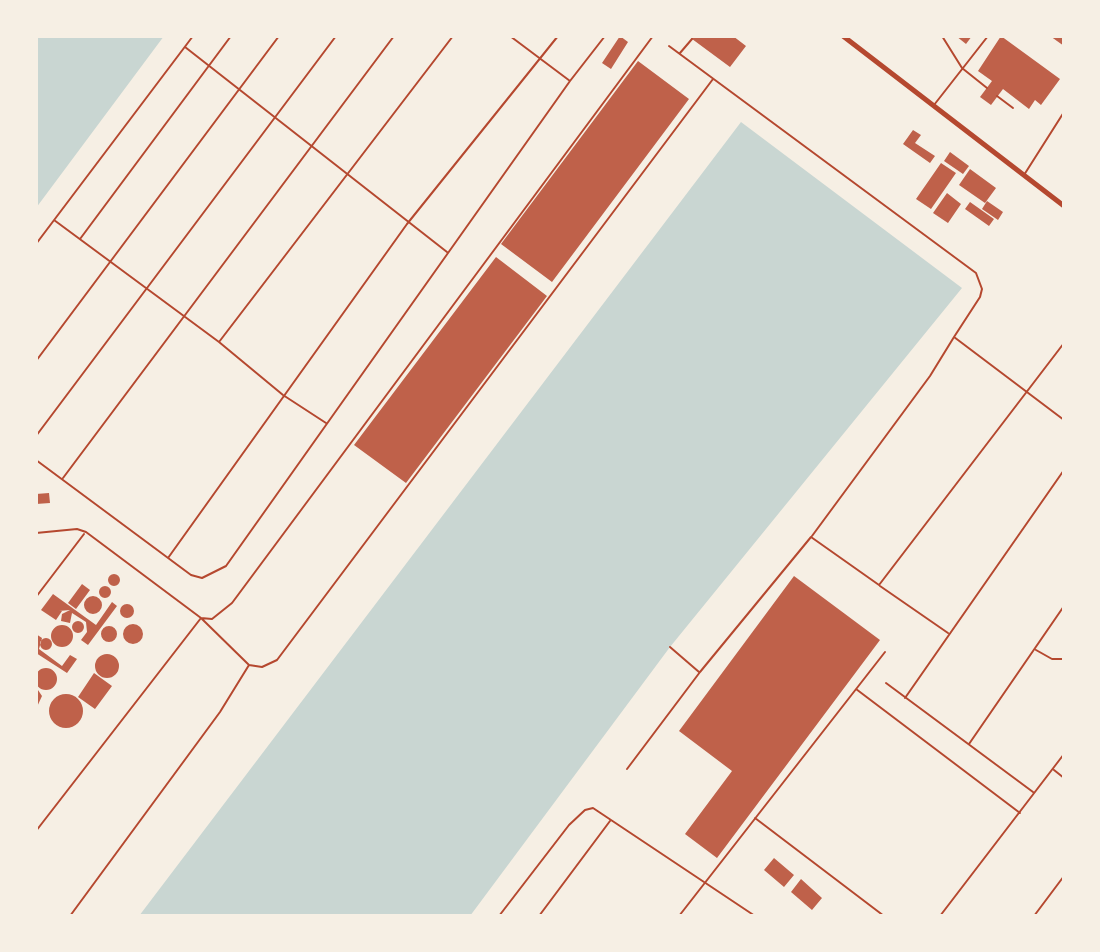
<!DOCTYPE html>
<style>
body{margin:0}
#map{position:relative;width:1100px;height:952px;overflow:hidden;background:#f6efe4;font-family:Barlow,sans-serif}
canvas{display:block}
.frame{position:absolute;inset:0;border:38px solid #f6efe4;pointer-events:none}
</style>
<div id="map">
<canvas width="1100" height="952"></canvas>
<div class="frame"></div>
</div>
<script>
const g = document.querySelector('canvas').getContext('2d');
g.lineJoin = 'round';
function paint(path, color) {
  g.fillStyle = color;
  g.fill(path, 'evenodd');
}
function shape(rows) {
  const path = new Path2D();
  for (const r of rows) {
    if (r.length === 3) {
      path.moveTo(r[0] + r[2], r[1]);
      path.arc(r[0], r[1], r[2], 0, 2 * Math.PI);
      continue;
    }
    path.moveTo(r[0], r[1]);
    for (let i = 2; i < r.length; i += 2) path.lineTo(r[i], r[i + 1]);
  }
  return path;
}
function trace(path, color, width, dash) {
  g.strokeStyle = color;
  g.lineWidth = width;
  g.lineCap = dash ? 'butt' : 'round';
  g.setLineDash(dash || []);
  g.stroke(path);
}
paint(shape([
 [36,36,164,36,36,208],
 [741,122,962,288,670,647,470,916,139,916]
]), '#c9d6d2');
paint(shape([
 [620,36,628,42,611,69,602,63],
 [688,36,733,36,746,46,730,67],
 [956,36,972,36,966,44],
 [1001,36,1060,79,1041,105,1035,100,1029,109,1003,89,991,105,980,97,992,81,978,71],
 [1050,36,1064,36,1064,46],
 [638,61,689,99,552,282,501,244],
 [913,130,921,135,915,143,935,156,930,163,903,144],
 [950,152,969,166,963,174,944,161],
 [941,163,956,173,931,209,916,199],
 [970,169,996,188,985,203,959,185],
 [947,193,961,204,948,223,933,213],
 [987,201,1003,212,998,220,982,209],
 [970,202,994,219,989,226,965,209],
 [496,257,547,296,406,483,354,445],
 [49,493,50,503,36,504,36,494],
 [114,580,6],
 [794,576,880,640,717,858,685,834,732,771,679,731],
 [82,584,90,590,76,609,68,603],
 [105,592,6],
 [53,594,96,625,112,602,117,606,88,645,81,640,87,632,86,622,72,613,70,623,61,621,62,614,70,610,59,611,62,611,56,620,41,610],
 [93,605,9],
 [127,611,7],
 [78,627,6],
 [133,634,10],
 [62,636,11],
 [109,634,8],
 [36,634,42,638,39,649,62,666,70,655,77,659,67,673,36,653],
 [46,644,6],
 [107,666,12],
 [46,679,11],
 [94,673,112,686,95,709,78,697],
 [36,687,42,696,36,709],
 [66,711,17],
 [774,858,794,875,784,887,764,870],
 [801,879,822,898,812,910,791,892]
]), '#bf614a');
trace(shape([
 [510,36,570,81,605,36],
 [942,36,962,68,987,88],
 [669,46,976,273,982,289,980,297,954,337],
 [185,47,447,252],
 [680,53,692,39],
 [997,96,1013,108],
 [934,105,988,36],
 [1024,175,1064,112],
 [54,220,219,342,283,395,326,423],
 [80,239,231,36],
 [36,244,193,36],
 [219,342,453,36],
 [36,361,279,36],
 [36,436,336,36],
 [36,460,191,575,202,578,226,566,570,81],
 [63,478,394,36],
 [36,533,77,529,86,532,201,618,249,665,220,712,70,916],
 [812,536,930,376,954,337,1064,420],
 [168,558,407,224,558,36],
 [880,586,948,633],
 [36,597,84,534],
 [670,647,699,672],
 [1036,650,1052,659,1064,659],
 [249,665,262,667,277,660,713,79],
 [886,683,1033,792],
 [856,689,1020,813],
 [905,698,1064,470],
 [969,744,1064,606],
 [627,769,700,672,811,537,879,585,1064,343],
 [1054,770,1064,778],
 [755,818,884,916],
 [36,831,201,618,212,619,232,603,653,36],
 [499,916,569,825,585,810,593,808,755,916],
 [539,916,610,821],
 [679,916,885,652],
 [940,916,1064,754],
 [1034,916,1064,876]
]), '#b5482f', 2);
trace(shape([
 [843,36,1064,206]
]), '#b5482f', 5);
</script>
